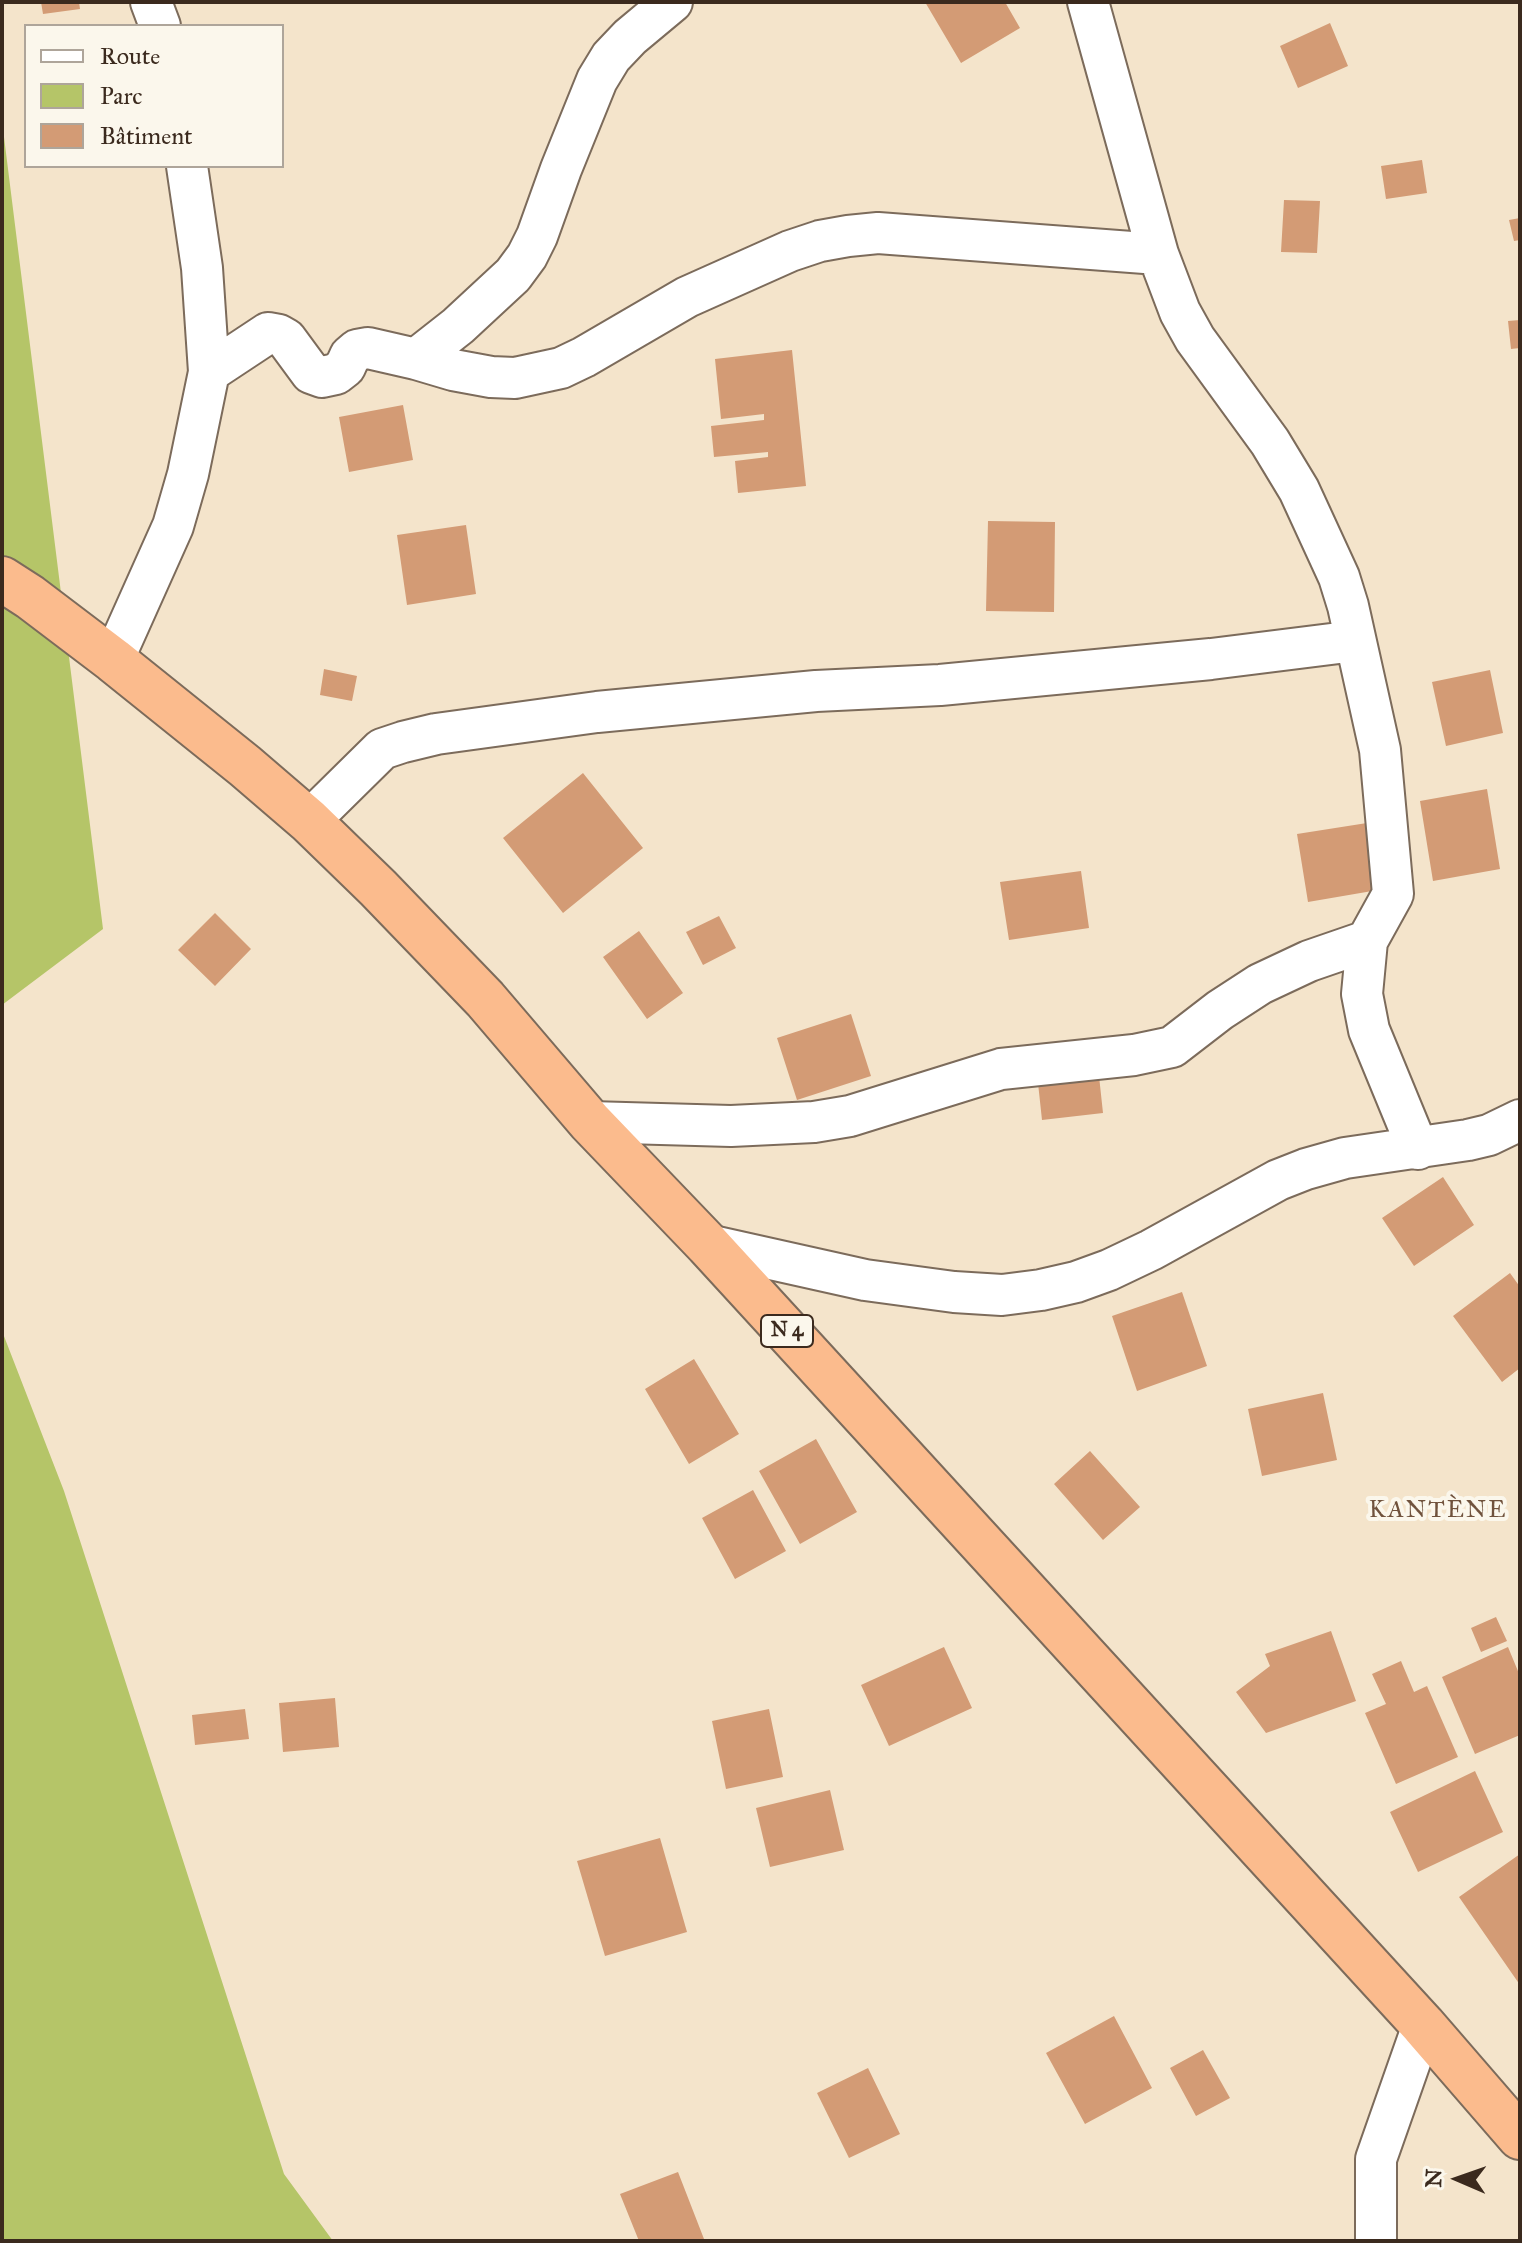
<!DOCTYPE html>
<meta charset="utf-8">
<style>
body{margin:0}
#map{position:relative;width:1522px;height:2243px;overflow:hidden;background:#f4e4cb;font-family:"IM FELL Great Primer",serif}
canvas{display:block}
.frame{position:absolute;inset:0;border:4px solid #3b2a1e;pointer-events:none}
.legend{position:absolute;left:24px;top:24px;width:260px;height:144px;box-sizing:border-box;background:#fbf7ec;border:2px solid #aea59a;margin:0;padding:10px 14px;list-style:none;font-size:24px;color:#3b2a1e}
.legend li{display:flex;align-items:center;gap:16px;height:40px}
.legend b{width:40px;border:2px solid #aea59a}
.north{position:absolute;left:1418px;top:2139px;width:80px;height:80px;-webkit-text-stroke:6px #fbf7ec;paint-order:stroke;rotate:272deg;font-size:22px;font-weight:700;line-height:32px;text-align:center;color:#3b2a1e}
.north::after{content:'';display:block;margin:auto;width:28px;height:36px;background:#3b2a1e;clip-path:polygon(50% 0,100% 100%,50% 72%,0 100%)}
</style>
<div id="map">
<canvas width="1522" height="2243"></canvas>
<div class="frame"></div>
<ul class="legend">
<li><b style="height:10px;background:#fff"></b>Route</li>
<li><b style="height:22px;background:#b5c568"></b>Parc</li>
<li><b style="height:22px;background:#d39b75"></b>Bâtiment</li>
</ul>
<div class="north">N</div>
</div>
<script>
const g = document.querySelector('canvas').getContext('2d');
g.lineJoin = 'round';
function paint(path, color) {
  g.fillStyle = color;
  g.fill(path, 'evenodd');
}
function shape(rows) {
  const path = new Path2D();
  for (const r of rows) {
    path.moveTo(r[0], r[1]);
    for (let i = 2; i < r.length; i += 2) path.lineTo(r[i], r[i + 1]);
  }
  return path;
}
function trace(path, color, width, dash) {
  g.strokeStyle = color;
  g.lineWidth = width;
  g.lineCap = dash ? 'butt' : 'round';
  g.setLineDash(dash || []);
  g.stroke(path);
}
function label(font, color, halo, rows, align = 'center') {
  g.font = font + ' "IM FELL Great Primer",serif';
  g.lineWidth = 8;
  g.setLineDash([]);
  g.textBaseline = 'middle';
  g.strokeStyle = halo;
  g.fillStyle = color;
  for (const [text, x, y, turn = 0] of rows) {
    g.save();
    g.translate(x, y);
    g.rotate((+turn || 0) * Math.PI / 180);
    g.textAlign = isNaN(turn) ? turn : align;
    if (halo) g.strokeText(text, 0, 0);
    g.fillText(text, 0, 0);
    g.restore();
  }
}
paint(shape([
 [2,121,103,929,2,1005],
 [2,1331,64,1491,284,2174,333,2241,2,2241]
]), '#b5c568');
paint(shape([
 [41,2,79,2,80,9,43,14],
 [925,2,1005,2,1020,28,961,63],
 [1330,23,1348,66,1298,88,1280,46],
 [1422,160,1427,193,1386,199,1381,166],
 [1284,200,1320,201,1317,253,1281,252],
 [1520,218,1520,240,1514,241,1509,220],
 [1520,320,1520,348,1511,349,1508,321],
 [792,350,806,486,738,493,735,461,768,457,768,452,714,457,711,426,764,420,764,414,721,419,715,359],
 [403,405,413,460,349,472,339,417],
 [988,521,1055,522,1054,612,986,611],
 [466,525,476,594,407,605,397,535],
 [324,669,357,676,352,701,320,695],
 [1490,670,1503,733,1446,746,1432,682],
 [583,773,643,848,563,913,503,838],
 [1487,789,1500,869,1433,881,1420,801],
 [1367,823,1378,890,1308,902,1297,834],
 [1081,871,1089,928,1009,940,1000,882],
 [215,913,251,949,215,986,178,950],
 [719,916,736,948,703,965,686,932],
 [639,931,683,993,647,1019,603,957],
 [851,1014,871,1076,797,1100,777,1038],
 [1095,1039,1103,1113,1042,1120,1034,1046],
 [1443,1177,1474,1225,1414,1266,1382,1218],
 [1510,1273,1520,1287,1520,1368,1502,1382,1453,1316],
 [1182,1292,1207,1366,1137,1391,1112,1316],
 [694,1359,739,1434,689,1464,645,1389],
 [1323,1393,1337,1460,1262,1476,1248,1409],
 [816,1439,857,1512,800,1544,759,1471],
 [1090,1451,1140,1507,1103,1540,1054,1484],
 [753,1490,786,1551,735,1579,702,1518],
 [1496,1617,1507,1641,1481,1652,1471,1628],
 [1331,1631,1356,1701,1266,1733,1236,1692,1270,1666,1265,1654],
 [944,1647,972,1708,889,1746,861,1685],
 [1508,1647,1520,1676,1520,1735,1475,1754,1442,1677],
 [1401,1661,1414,1692,1427,1686,1458,1757,1396,1784,1365,1713,1386,1704,1372,1674],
 [335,1698,339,1747,283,1752,279,1703],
 [245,1709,249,1739,195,1745,192,1715],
 [769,1709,783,1777,726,1789,712,1721],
 [1475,1771,1503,1832,1418,1872,1390,1812],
 [830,1790,844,1850,770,1867,756,1808],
 [660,1838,687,1932,605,1956,577,1861],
 [1520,1854,1520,1985,1459,1897],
 [1114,2016,1152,2088,1085,2124,1046,2053],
 [1203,2050,1230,2098,1196,2116,1170,2068],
 [868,2068,900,2134,849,2158,817,2093],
 [678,2172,704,2239,698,2241,639,2241,620,2194]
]), '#d39b75');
const minor = shape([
 [151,2,160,26],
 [1088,2,1158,254,1180,312,1195,339,1270,442,1299,490,1339,577,1348,606,1380,750,1393,894,1367,941,1362,994,1369,1030,1418,1149],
 [416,359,453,370,491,377,515,378,561,368,584,357,687,297,790,251,820,241,848,236,878,233,1158,254],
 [209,372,268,333,279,335,286,339,311,373,322,377,336,374,345,367,350,356,357,350,368,348,416,359,458,326,513,275,527,256,537,236,561,169,597,80,611,57,630,37,672,2],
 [113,660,173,526,188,474,209,372,202,268,187,166],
 [309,821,382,749,403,742,436,734,597,712,816,691,940,685,1211,659,1355,641],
 [590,1122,731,1126,814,1122,850,1116,1001,1069,1134,1055,1172,1047,1220,1010,1260,984,1309,961,1367,941],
 [708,1245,865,1280,954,1292,1002,1295,1041,1290,1076,1282,1109,1270,1151,1250,1278,1180,1306,1169,1345,1158,1468,1140,1489,1135,1520,1120],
 [1376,2241,1376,2159,1423,2025]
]);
const highway = shape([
 [2,579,30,597,113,660,245,766,309,821,378,888,485,999,590,1122,708,1245,1423,2025,1520,2137]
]);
trace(minor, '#7c6b5b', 44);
trace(highway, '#7c6b5b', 48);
trace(minor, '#fff', 40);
trace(highway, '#fbbb8d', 44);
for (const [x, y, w] of [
 [787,1331,52]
]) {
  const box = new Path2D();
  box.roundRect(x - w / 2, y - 16, w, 32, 6);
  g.fillStyle = '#fbf7ec';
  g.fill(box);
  trace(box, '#3b2a1e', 2);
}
label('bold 20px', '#3b2a1e', null, [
 ["N 4",787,1331]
]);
g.letterSpacing = '2px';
label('24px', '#70523c', '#fbf7ec', [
 ["KANTÈNE",1438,1511]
]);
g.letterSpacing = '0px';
</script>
